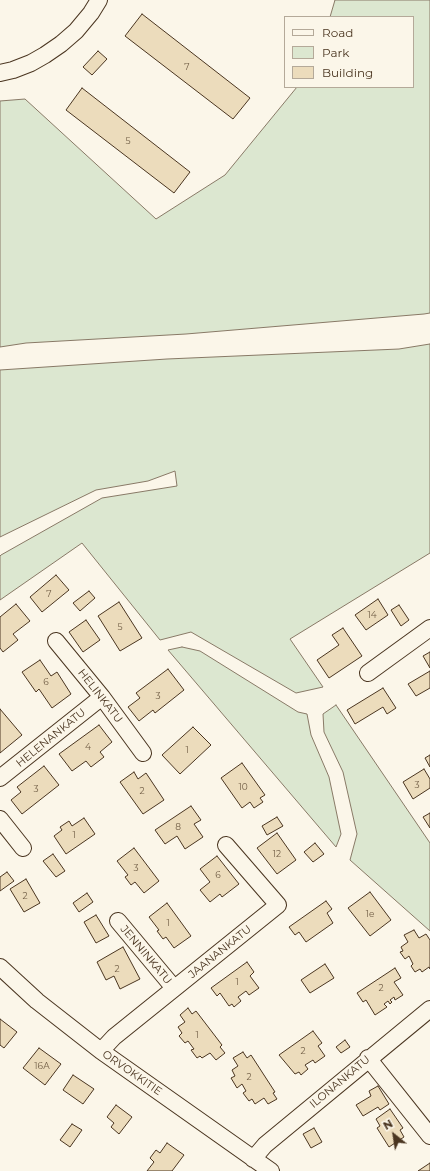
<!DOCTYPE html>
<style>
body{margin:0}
#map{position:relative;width:430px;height:1171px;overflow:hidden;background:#fbf6e9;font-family:Montserrat,sans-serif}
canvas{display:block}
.legend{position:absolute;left:284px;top:16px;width:130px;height:72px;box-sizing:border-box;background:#fbf6e9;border:1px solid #b4a999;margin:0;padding:5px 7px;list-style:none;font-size:12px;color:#4a3520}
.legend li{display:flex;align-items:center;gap:8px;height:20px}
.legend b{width:20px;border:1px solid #b4a999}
.north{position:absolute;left:374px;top:1115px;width:40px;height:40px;-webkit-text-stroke:3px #fbf6e9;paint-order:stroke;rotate:330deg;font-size:11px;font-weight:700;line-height:16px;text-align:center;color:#4a3520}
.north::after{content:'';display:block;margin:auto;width:14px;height:18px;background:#4a3520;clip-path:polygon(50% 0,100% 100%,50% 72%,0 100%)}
</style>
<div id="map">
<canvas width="430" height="1171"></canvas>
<ul class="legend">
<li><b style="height:5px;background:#fbf6e9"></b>Road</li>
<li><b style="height:11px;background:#dce7d0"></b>Park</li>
<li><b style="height:11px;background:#ecdcbc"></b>Building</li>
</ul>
<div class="north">N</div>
</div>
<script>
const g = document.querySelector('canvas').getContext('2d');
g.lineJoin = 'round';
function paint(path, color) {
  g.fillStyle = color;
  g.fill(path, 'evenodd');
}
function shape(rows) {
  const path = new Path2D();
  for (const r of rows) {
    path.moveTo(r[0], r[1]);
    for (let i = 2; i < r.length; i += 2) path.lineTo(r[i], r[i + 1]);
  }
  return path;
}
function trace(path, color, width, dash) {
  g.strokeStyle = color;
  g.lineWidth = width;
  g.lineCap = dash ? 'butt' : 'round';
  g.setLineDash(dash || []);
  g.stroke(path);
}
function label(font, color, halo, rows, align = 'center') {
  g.font = font + ' Montserrat,sans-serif';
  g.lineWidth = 3;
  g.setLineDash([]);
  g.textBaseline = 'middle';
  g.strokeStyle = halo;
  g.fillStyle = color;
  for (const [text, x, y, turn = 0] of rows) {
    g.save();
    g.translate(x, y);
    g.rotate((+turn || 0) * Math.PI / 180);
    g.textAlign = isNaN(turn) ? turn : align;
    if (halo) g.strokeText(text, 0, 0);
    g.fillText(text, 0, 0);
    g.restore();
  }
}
const green = shape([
 [335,0,430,0,430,313,424,314,186,334,26,343,0,347,0,101,25,99,156,219,225,175,297,87,413,87,413,17,330,17,335,0],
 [430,344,430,553,290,639,323,687,296,693,191,632,160,640,82,543,0,600,0,556,1,555,102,498,177,486,175,471,148,481,96,490,0,537,0,370,167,359,399,349,430,344],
 [182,647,200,651,298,712,307,714,311,735,329,777,341,834,336,847,168,650,182,647],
 [336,705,430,843,430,931,350,860,357,834,343,772,324,732,323,714,336,705]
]);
paint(green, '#dce7d0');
trace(green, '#887966', 1);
const building = shape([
 [142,14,250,98,233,119,125,36,142,14],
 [98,51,107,59,92,75,83,67,98,51],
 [82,88,190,172,174,193,66,110,82,88],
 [56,575,69,590,42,612,30,597,56,575],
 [89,591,95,598,80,611,73,603,89,591],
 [378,599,388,615,366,630,355,615,378,599],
 [119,602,142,638,120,651,98,616,119,602],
 [16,604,30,621,13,634,18,640,3,652,0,648,0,617,16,604],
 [399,605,409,620,401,626,391,610,399,605],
 [86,620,100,640,83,652,69,632,86,620],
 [343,628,362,656,329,678,317,660,339,645,332,635,343,628],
 [430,652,430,668,423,656,430,652],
 [40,660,51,676,57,672,71,694,52,708,39,689,36,692,22,672,40,660],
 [168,669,184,690,155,713,153,710,139,721,128,707,140,698,136,693,168,669],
 [430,671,430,688,416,696,408,684,430,671],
 [383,688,396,708,387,714,383,707,355,724,347,710,383,688],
 [0,709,22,735,0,753,0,709],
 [99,725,112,742,100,752,104,757,91,767,86,761,72,771,59,754,99,725],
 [193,727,211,745,180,774,162,755,193,727],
 [430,755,430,767,425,758,430,755],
 [242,763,265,795,260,798,263,802,254,808,250,802,242,808,221,778,242,763],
 [44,766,59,785,22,814,11,800,21,792,17,787,44,766],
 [424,769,430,779,430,788,413,799,403,782,424,769],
 [134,772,138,779,146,773,164,800,143,814,120,782,134,772],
 [191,806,201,820,194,824,203,837,185,849,177,836,165,844,155,830,191,806],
 [430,813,430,828,423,817,430,813],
 [277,817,283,826,267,835,262,826,277,817],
 [84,818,95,834,66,854,54,836,62,830,60,827,69,821,72,826,84,818],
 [277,833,296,860,277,874,257,848,277,833],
 [315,843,324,854,313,862,304,852,315,843],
 [134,848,159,881,144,893,135,882,131,885,125,877,128,875,117,861,134,848],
 [53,854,65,871,56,877,43,861,53,854],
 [217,856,239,884,222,897,220,894,210,902,200,890,210,882,200,869,217,856],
 [7,872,14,881,0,891,0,877,7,872],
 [26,879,40,903,24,912,10,889,26,879],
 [370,892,391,920,370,936,348,908,370,892],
 [87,893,93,902,79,912,73,903,87,893],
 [326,901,332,909,327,913,333,923,306,942,299,932,295,935,289,927,326,901],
 [167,903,191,936,174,948,166,937,163,939,157,931,159,930,149,917,167,903],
 [96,915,109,936,96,943,84,922,96,915],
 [414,930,419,938,426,934,430,940,430,969,429,967,422,972,420,969,415,972,411,966,413,964,409,956,405,959,400,952,403,951,401,947,408,942,404,935,414,930],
 [123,947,140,979,120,989,114,976,106,980,97,962,123,947],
 [247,962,254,972,250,976,259,988,249,995,246,991,238,997,241,1001,234,1007,232,1004,229,1006,220,993,217,996,211,988,247,962],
 [325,964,334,978,310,993,301,980,325,964],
 [395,968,401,978,394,982,403,995,395,1000,394,997,390,1000,392,1002,390,1004,388,1001,384,1004,387,1007,375,1015,366,1000,363,1002,357,993,395,968],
 [188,1008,192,1014,196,1011,222,1045,220,1047,225,1053,216,1060,210,1053,202,1058,200,1056,197,1058,191,1050,194,1049,188,1041,185,1043,179,1036,182,1033,178,1027,185,1022,180,1015,188,1008],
 [0,1019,17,1032,4,1048,0,1045,0,1019],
 [313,1031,322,1043,318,1046,325,1056,315,1063,313,1060,305,1065,308,1069,301,1075,299,1072,295,1074,279,1055,313,1031],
 [345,1040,350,1047,341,1053,336,1047,345,1040],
 [39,1048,61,1064,45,1085,23,1068,39,1048],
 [243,1052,247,1058,251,1055,275,1092,273,1093,277,1099,268,1104,264,1098,255,1104,252,1099,249,1101,243,1093,246,1091,242,1084,237,1088,231,1078,235,1076,232,1070,238,1066,233,1058,243,1052],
 [73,1075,94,1089,83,1104,63,1090,73,1075],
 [378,1086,389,1104,380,1110,378,1107,363,1116,356,1105,371,1096,369,1091,378,1086],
 [116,1105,132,1117,119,1134,111,1127,114,1123,107,1117,116,1105],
 [390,1109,403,1128,400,1130,404,1137,389,1147,377,1128,380,1126,376,1119,390,1109],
 [72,1124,82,1130,70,1147,60,1140,72,1124],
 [314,1128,322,1142,311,1148,303,1134,314,1128],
 [167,1143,184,1155,172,1171,147,1171,154,1162,150,1158,156,1150,160,1153,167,1143],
 [430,1163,430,1171,418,1171,430,1163]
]);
paint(building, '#ecdcbc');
trace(building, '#4a3520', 1);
const minor = shape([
 [0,73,13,70,31,63,45,55,61,44,76,31,91,13,99,0],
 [56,641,102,697,143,753],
 [368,673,430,628],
 [0,778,102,697],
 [0,819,23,848],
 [118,921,174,988],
 [0,967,37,1001,101,1051,271,1171],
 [101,1051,114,1037,278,905,226,845],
 [368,1058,430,1136],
 [253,1159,265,1145,430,1009]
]);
trace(minor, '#4a3520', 18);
trace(minor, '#fbf6e9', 16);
label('9px', '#725f47', null, [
 ["7",187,67],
 ["5",128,141],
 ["7",49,594],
 ["14",372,615],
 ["5",120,627],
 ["6",46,682],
 ["3",158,696],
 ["4",88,747],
 ["1",187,750],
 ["3",417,785],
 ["10",243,787],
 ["3",36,789],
 ["2",142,791],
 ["8",178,827],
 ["1",74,835],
 ["12",277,854],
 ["3",136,868],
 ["6",218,875],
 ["2",25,896],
 ["1e",370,914],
 ["1",168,923],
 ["2",117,969],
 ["1",237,982],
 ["2",381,988],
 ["1",197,1035],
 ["2",303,1051],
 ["16A",42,1066],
 ["2",249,1077]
]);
label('11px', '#4a3520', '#fbf6e9', [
 ["HELINKATU",100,696,52],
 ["HELENANKATU",51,738,-39],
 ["JAANANKATU",220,952,-39],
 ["JENNINKATU",146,955,50],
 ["ORVOKKITIE",132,1073,35],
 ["ILONANKATU",340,1082,-40]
]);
</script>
